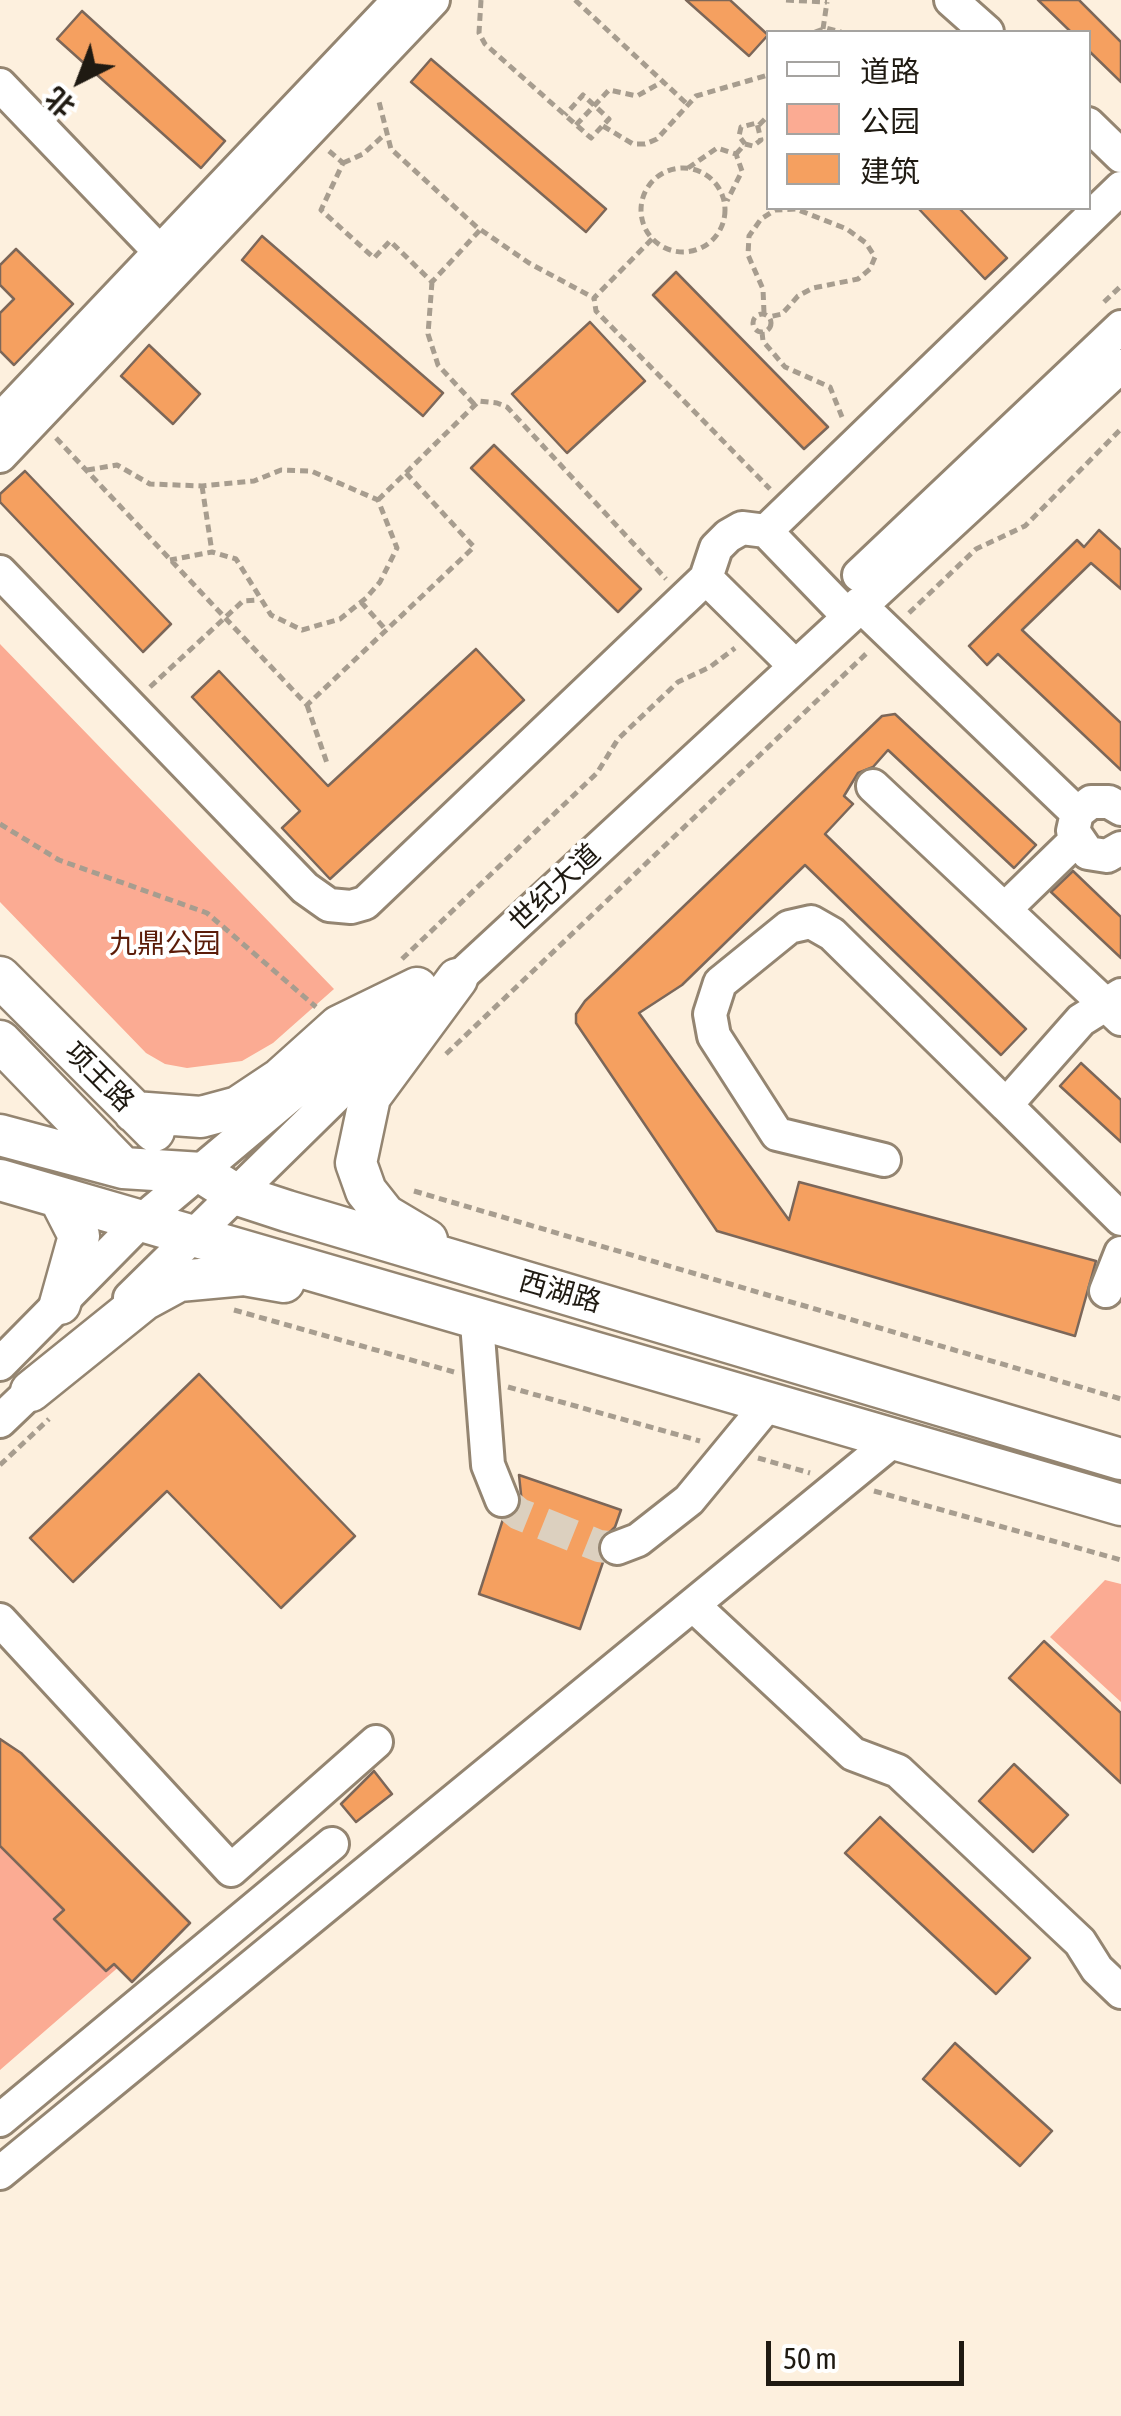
<!DOCTYPE html>
<meta charset="utf-8">
<style>
body{margin:0}
#map{position:relative;width:1121px;height:2416px;overflow:hidden;background:#fdf0de;font-family:"Asap Condensed","Noto Sans SC",sans-serif}
canvas{display:block}
.legend{position:absolute;left:766px;top:30px;width:325px;height:180px;box-sizing:border-box;background:#fff;border:2px solid #a5a3a0;margin:0;padding:12px 18px;list-style:none;font-size:30px;color:#1f1a12}
.legend li{display:flex;align-items:center;gap:20px;height:50px}
.legend b{width:50px;border:2px solid #a5a3a0}
.north{position:absolute;left:30px;top:30px;width:100px;height:100px;-webkit-text-stroke:8px #fff;paint-order:stroke;rotate:222deg;font-size:28px;font-weight:700;line-height:40px;text-align:center;color:#1f1a12}
.north::after{content:'';display:block;margin:auto;width:35px;height:45px;background:#1f1a12;clip-path:polygon(50% 0,100% 100%,50% 72%,0 100%)}
.scale{position:absolute;left:766px;top:2341px;width:198px;height:45px;box-sizing:border-box;border:5px solid #1f1a12;border-top:0;padding-left:12px;font-size:30px;line-height:35px;white-space:nowrap;color:#1f1a12;-webkit-text-stroke:8px #fff;paint-order:stroke}
</style>
<div id="map">
<canvas width="1121" height="2416"></canvas>
<ul class="legend">
<li><b style="height:12px;background:#fff"></b>道路</li>
<li><b style="height:28px;background:#fbab93"></b>公园</li>
<li><b style="height:28px;background:#f5a060"></b>建筑</li>
</ul>
<div class="north">北</div>
<div class="scale">50 m</div>
</div>
<script>
const g = document.querySelector('canvas').getContext('2d');
g.lineJoin = 'round';
function paint(path, color) {
  g.fillStyle = color;
  g.fill(path, 'evenodd');
}
function shape(rows) {
  const path = new Path2D();
  for (const r of rows) {
    if (r.length === 3) {
      path.moveTo(r[0] + r[2], r[1]);
      path.arc(r[0], r[1], r[2], 0, 2 * Math.PI);
      continue;
    }
    path.moveTo(r[0], r[1]);
    for (let i = 2; i < r.length; i += 2) path.lineTo(r[i], r[i + 1]);
  }
  return path;
}
function trace(path, color, width, dash) {
  g.strokeStyle = color;
  g.lineWidth = width;
  g.lineCap = dash ? 'butt' : 'round';
  g.setLineDash(dash || []);
  g.stroke(path);
}
function label(font, color, halo, rows, align = 'center') {
  g.font = font + ' "Asap Condensed","Noto Sans SC",sans-serif';
  g.lineWidth = 8;
  g.setLineDash([]);
  g.textBaseline = 'middle';
  g.strokeStyle = halo;
  g.fillStyle = color;
  for (const [text, x, y, turn = 0] of rows) {
    g.save();
    g.translate(x, y);
    g.rotate((+turn || 0) * Math.PI / 180);
    g.textAlign = isNaN(turn) ? turn : align;
    if (halo) g.strokeText(text, 0, 0);
    g.fillText(text, 0, 0);
    g.restore();
  }
}
paint(shape([
 [0,644,334,989,273,1043,242,1061,187,1068,165,1064,146,1053,0,902],
 [1105,1580,1121,1584,1121,1702,1050,1637],
 [0,1777,152,1938,0,2070]
]), '#fbab93');
const building = shape([
 [686,0,730,0,768,35,749,56,686,0],
 [1038,0,1079,0,1121,42,1121,82,1088,50,1088,32,1071,32,1038,0],
 [82,11,225,141,201,168,57,39,82,11],
 [431,59,606,209,586,232,411,82,431,59],
 [918,208,959,208,1007,258,985,279,918,208],
 [262,236,443,393,423,416,242,260,262,236],
 [16,249,73,304,14,365,0,351,0,313,14,299,0,285,0,265,16,249],
 [676,272,828,427,804,449,653,295,676,272],
 [590,322,645,381,567,453,512,394,590,322],
 [149,345,200,394,173,424,121,376,149,345],
 [494,445,641,589,618,612,471,468,494,445],
 [25,471,171,624,143,652,0,502,0,494,25,471],
 [1099,530,1121,550,1121,589,1091,563,1022,630,1121,723,1121,770,998,654,987,665,969,646,1077,540,1084,547,1099,530],
 [476,649,524,700,330,879,282,828,300,811,192,697,219,671,328,786,476,649],
 [895,714,1036,845,1014,868,888,750,873,767,858,773,844,796,853,804,825,834,1026,1029,1001,1055,805,865,682,985,639,1013,789,1220,799,1182,1096,1261,1075,1336,717,1231,576,1023,576,1014,585,1001,882,716,895,714],
 [1073,871,1121,917,1121,958,1051,892,1073,871],
 [1081,1063,1121,1100,1121,1142,1060,1086,1081,1063],
 [199,1374,355,1536,281,1608,167,1491,73,1582,30,1538,199,1374],
 [519,1475,621,1510,615,1527,598,1544,603,1562,580,1629,479,1594,503,1519,517,1513,522,1504,519,1475],
 [1044,1641,1121,1713,1121,1783,1009,1678,1044,1641],
 [0,1739,21,1753,190,1923,132,1982,114,1964,106,1971,54,1919,64,1910,0,1846,0,1739],
 [1014,1764,1068,1815,1033,1852,979,1801,1014,1764],
 [374,1771,392,1794,356,1822,341,1804,374,1771],
 [880,1817,1030,1958,996,1994,845,1853,880,1817],
 [955,2043,1052,2131,1020,2166,923,2079,955,2043]
]);
paint(building, '#f5a060');
trace(building, '#7c6759', 2.5);
trace(shape([
 [502,1500,519,1514,599,1546,617,1548]
]), '#dcd0bf', 32, [32, 16]);
const minor = shape([
 [951,0,987,32],
 [0,85,160,252],
 [1088,124,1121,156],
 [0,420,399,0],
 [0,456,433,0],
 [766,531,1121,188],
 [0,572,305,888,329,905,351,907,365,903,706,578],
 [859,575,1121,327],
 [859,604,1077,813],
 [794,665,706,578,716,548,728,536,742,528,766,531,848,616],
 [873,786,1121,1019],
 [1121,809,1109,802,1091,802,1077,813,1073,831,1088,853,1107,856,1121,848],
 [1005,909,1076,840],
 [441,994,1121,366],
 [1006,1105,1121,1219],
 [884,1160,777,1134,714,1036,710,1014,720,983,789,927,811,922,832,934,1006,1105,1081,1020,1121,995],
 [1106,1291,1121,1253],
 [130,1298,402,1031],
 [477,1323,488,1465,502,1500],
 [0,1364,141,1221,392,1010],
 [0,1421,47,1376],
 [617,1548,638,1540,689,1500,769,1403],
 [693,1605,853,1754,898,1771,1080,1942,1097,1969,1121,1992],
 [0,1620,231,1870,376,1742],
 [0,2120,332,1844],
 [0,2173,895,1439]
]);
const major = shape([
 [0,977,154,1131],
 [0,1041,122,1167],
 [134,1112,201,1117,238,1107,280,1079,339,1026,417,988],
 [0,1135,123,1168,202,1173,235,1194,287,1211,1121,1459],
 [0,1180,1121,1505],
 [59,1197,79,1236,60,1304],
 [427,1240,385,1215,366,1191,356,1163,370,1097,457,979],
 [31,1391,144,1300,179,1281,244,1275,284,1282]
]);
trace(minor, '#948571', 38);
trace(major, '#948571', 45);
trace(shape([
 [481,0,479,33,485,44,591,138,609,119,583,95,565,115],
 [575,0,686,103],
 [786,0,827,2],
 [823,29,827,2],
 [815,32,826,28,841,32],
 [576,125,609,90,637,96,662,82],
 [759,125,768,116],
 [603,126,633,144,645,144,657,139,696,96,768,75],
 [329,151,343,163,321,210,374,258,390,241,432,282,480,230,391,149,378,98],
 [736,154,745,144,753,146,761,140,757,123,741,127,739,136,745,144],
 [343,163,363,154,384,135],
 [683,210,42],
 [688,168,717,148,736,154,742,171,727,201],
 [481,230,529,263,594,298],
 [652,239,594,298,596,311,770,489],
 [432,282,428,334,438,365,475,405],
 [1104,302,1121,286],
 [764,313,763,289,748,255,749,236,761,219,775,210,796,209,847,229,866,243,875,257,870,269,858,279,813,288,798,296,782,314,769,317],
 [762,323,9],
 [762,332,763,341,785,367,830,387,842,417],
 [56,438,307,705,474,547,406,473],
 [87,470,117,465,150,484,202,486,254,481,281,470,311,471,378,500,397,548,380,582,366,598,340,619,302,630,271,615,236,559,212,552,170,560],
 [202,486,212,552],
 [378,500,479,401,497,403,507,407,666,579],
 [361,602,386,630],
 [909,613,976,549,1025,526,1121,429],
 [150,687,243,601,259,600],
 [307,705,328,766],
 [0,824,59,860,207,913,316,1007],
 [402,959,597,773,618,739,678,682,710,667,735,648],
 [446,1054,869,651],
 [414,1191,1121,1399],
 [234,1310,454,1372],
 [508,1387,700,1441],
 [758,1458,810,1473],
 [0,1465,49,1419],
 [874,1491,1121,1560]
]), '#a79d8f', 5, [8, 5]);
trace(minor, '#fff', 32);
trace(major, '#fff', 40);
label('28px', '#1f1a12', '#fff', [
 ["世纪大道",555,888,-43],
 ["项王路",99,1077,45],
 ["西湖路",560,1292,16]
]);
label('28px', '#5a1c08', '#fff', [
 ["九鼎公园",165,944]
]);
</script>
